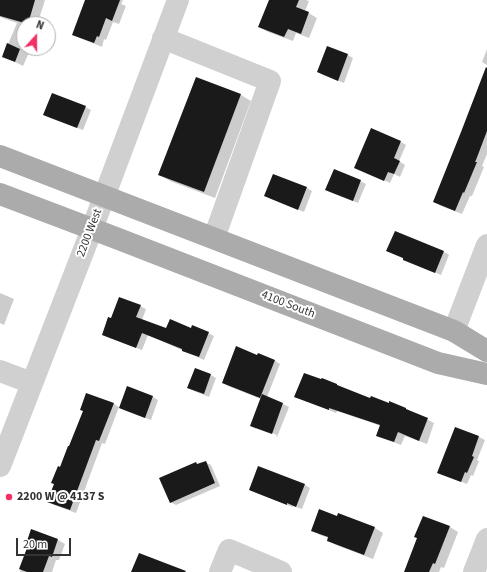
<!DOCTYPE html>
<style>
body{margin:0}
#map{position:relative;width:487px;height:572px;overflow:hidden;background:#fff;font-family:"Source Sans 3",sans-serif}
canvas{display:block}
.north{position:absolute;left:16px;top:16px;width:40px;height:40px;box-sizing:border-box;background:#fff;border:1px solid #adadad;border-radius:50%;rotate:21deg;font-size:11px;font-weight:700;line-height:16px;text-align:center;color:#333}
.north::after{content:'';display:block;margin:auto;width:14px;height:18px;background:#f02f66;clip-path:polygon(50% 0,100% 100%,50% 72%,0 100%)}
.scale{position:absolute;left:16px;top:538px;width:55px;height:18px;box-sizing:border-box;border:2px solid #333;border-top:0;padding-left:5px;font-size:12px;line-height:14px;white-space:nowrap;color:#333;-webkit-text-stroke:3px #fff;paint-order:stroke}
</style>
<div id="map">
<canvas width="487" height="572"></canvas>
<div class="north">N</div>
<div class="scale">20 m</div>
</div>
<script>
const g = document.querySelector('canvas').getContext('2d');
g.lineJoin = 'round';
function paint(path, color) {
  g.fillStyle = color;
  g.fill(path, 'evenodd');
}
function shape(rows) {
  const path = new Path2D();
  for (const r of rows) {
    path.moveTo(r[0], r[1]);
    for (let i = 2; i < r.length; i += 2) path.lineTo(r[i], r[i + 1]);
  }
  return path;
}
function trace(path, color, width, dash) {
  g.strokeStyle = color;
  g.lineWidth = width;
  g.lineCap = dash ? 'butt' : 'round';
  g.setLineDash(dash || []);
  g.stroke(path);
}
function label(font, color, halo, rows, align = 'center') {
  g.font = font + ' "Source Sans 3",sans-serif';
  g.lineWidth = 4;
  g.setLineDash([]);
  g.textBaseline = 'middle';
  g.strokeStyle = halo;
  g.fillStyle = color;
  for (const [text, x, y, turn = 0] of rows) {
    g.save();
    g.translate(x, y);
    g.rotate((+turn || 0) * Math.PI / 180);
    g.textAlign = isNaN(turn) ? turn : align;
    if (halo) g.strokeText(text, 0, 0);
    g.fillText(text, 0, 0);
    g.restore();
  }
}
paint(shape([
 [0,0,45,0,39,19,42,21,41,24,24,24,24,48,31,48,23,66,3,56,17,23,0,17],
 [86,0,123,0,121,4,126,6,119,24,113,22,106,40,104,39,102,47,80,38,73,34],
 [270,0,306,0,309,1,305,11,317,18,309,38,296,33,293,41,268,32,259,27],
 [328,47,348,55,353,58,344,83,323,75,318,72],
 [487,49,487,65,482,62],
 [487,68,487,154,482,166,484,167,472,196,470,196,462,214,441,206,434,202,462,132],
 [196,78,241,95,251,101,215,198,170,181,160,175],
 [85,107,91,110,83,130,50,118,45,115],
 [401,142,406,145,399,161,405,165,400,177,394,174,390,183,361,170],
 [274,175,307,188,312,191,304,212,271,199,266,196],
 [360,181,366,184,358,203,332,193,326,190],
 [395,232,444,252,449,255,441,275,410,262,388,251],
 [0,293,14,299,4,325,0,323],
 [140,306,146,309,142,320,167,329,192,329,208,333,214,336,204,360,148,335,142,350,108,337,112,320],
 [258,356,274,360,280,364,267,397,283,404,289,407,277,437,276,436,277,435,256,427,256,429,251,426,261,399,228,386,223,383],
 [195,369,211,375,216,378,209,397,194,391,188,388],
 [338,385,344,388,371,399,389,404,390,402,406,409,434,423,427,444,405,436,401,445,385,439,378,435,381,426,337,411,336,413,303,400,296,396,336,390],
 [128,388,153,397,158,400,151,420,126,411,120,408],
 [87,394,114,404,119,407,105,444,102,443,76,513,54,505,48,501,61,468,70,447,84,411],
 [456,428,479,437,485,440,477,460,479,461,473,476,471,475,467,484,444,475],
 [205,462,211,465,220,486,176,505,170,502,199,465],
 [259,467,305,485,310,488,302,509,293,506,293,507,256,493,250,490],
 [339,514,375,528,383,533,373,559,336,545,328,540,329,538,320,535,312,530,338,517],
 [423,517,450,527,458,532,444,568,441,567,439,572,405,572,418,538],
 [32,531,58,540,65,544,59,560,56,560,52,572,20,572]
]), '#0003');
paint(shape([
 [0,0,35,0,28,24,0,16],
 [85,0,120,0,112,21,106,18,99,37,97,36,94,43,72,35],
 [269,0,299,0,296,7,309,12,301,34,288,29,284,37,258,27],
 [7,43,20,49,15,62,2,57],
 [327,46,348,54,338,81,317,72],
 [486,67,487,68,487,131,476,160,475,162,477,162,464,193,463,192,455,211,433,202,461,132],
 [196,77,241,94,204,192,158,175],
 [52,93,86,106,77,128,43,115],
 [371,128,401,141,394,158,400,161,394,174,388,172,384,181,354,168],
 [334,169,361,180,353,201,325,190],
 [273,174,307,187,298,210,264,196],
 [395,231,444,251,435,273,403,260,403,258,386,251],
 [119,297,141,305,136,317,166,328,170,319,191,328,192,325,209,332,199,357,182,351,182,349,142,333,136,348,102,335,108,317,111,318],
 [236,346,257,355,258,353,275,360,260,398,222,383],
 [195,368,211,374,204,394,187,388],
 [304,373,321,379,322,378,337,384,337,385,370,398,371,396,389,403,389,401,406,408,406,409,428,418,419,441,398,432,394,442,376,436,380,425,329,408,329,410,294,397],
 [127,386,153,396,145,418,119,408],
 [86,393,114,403,99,441,96,440,70,510,47,502,54,484,51,483,58,466,60,467,68,446,69,446,83,411,80,410],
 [262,394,283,403,272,434,250,426],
 [455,427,479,436,472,456,474,457,467,473,465,472,461,482,437,473],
 [206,461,215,483,170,503,159,478,196,462,197,464],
 [258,466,305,484,296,507,287,503,287,505,249,490],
 [319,509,337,516,338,513,375,527,364,555,327,541,328,537,311,531],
 [423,516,450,526,435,564,433,563,429,572,404,572,417,538,414,537],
 [31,529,58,539,52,557,49,556,43,572,27,572,19,569,27,548,25,547],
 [139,553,186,571,185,572,131,572]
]), '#1a1a1a');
trace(shape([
 [163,38,270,81,214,238],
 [454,331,487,245],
 [0,371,32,383],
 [0,466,92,229,178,0],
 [220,572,229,550,281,572],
 [474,572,487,539]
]), '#d0d0d0', 22);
trace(shape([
 [0,156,454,331,487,351],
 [0,194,116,238,438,363,487,374]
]), '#ababab', 22);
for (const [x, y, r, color] of [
 [9,497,4,"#f02f66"]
]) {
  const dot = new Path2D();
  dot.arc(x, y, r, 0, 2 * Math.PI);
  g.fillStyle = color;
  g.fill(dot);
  trace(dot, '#fff', 1.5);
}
label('12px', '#333', '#fff', [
 ["2200 West",90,233,-69],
 ["4100 South",288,305,21]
]);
label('bold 12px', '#333', '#fff', [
 ["2200 W @ 4137 S",17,497]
], 'left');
</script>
